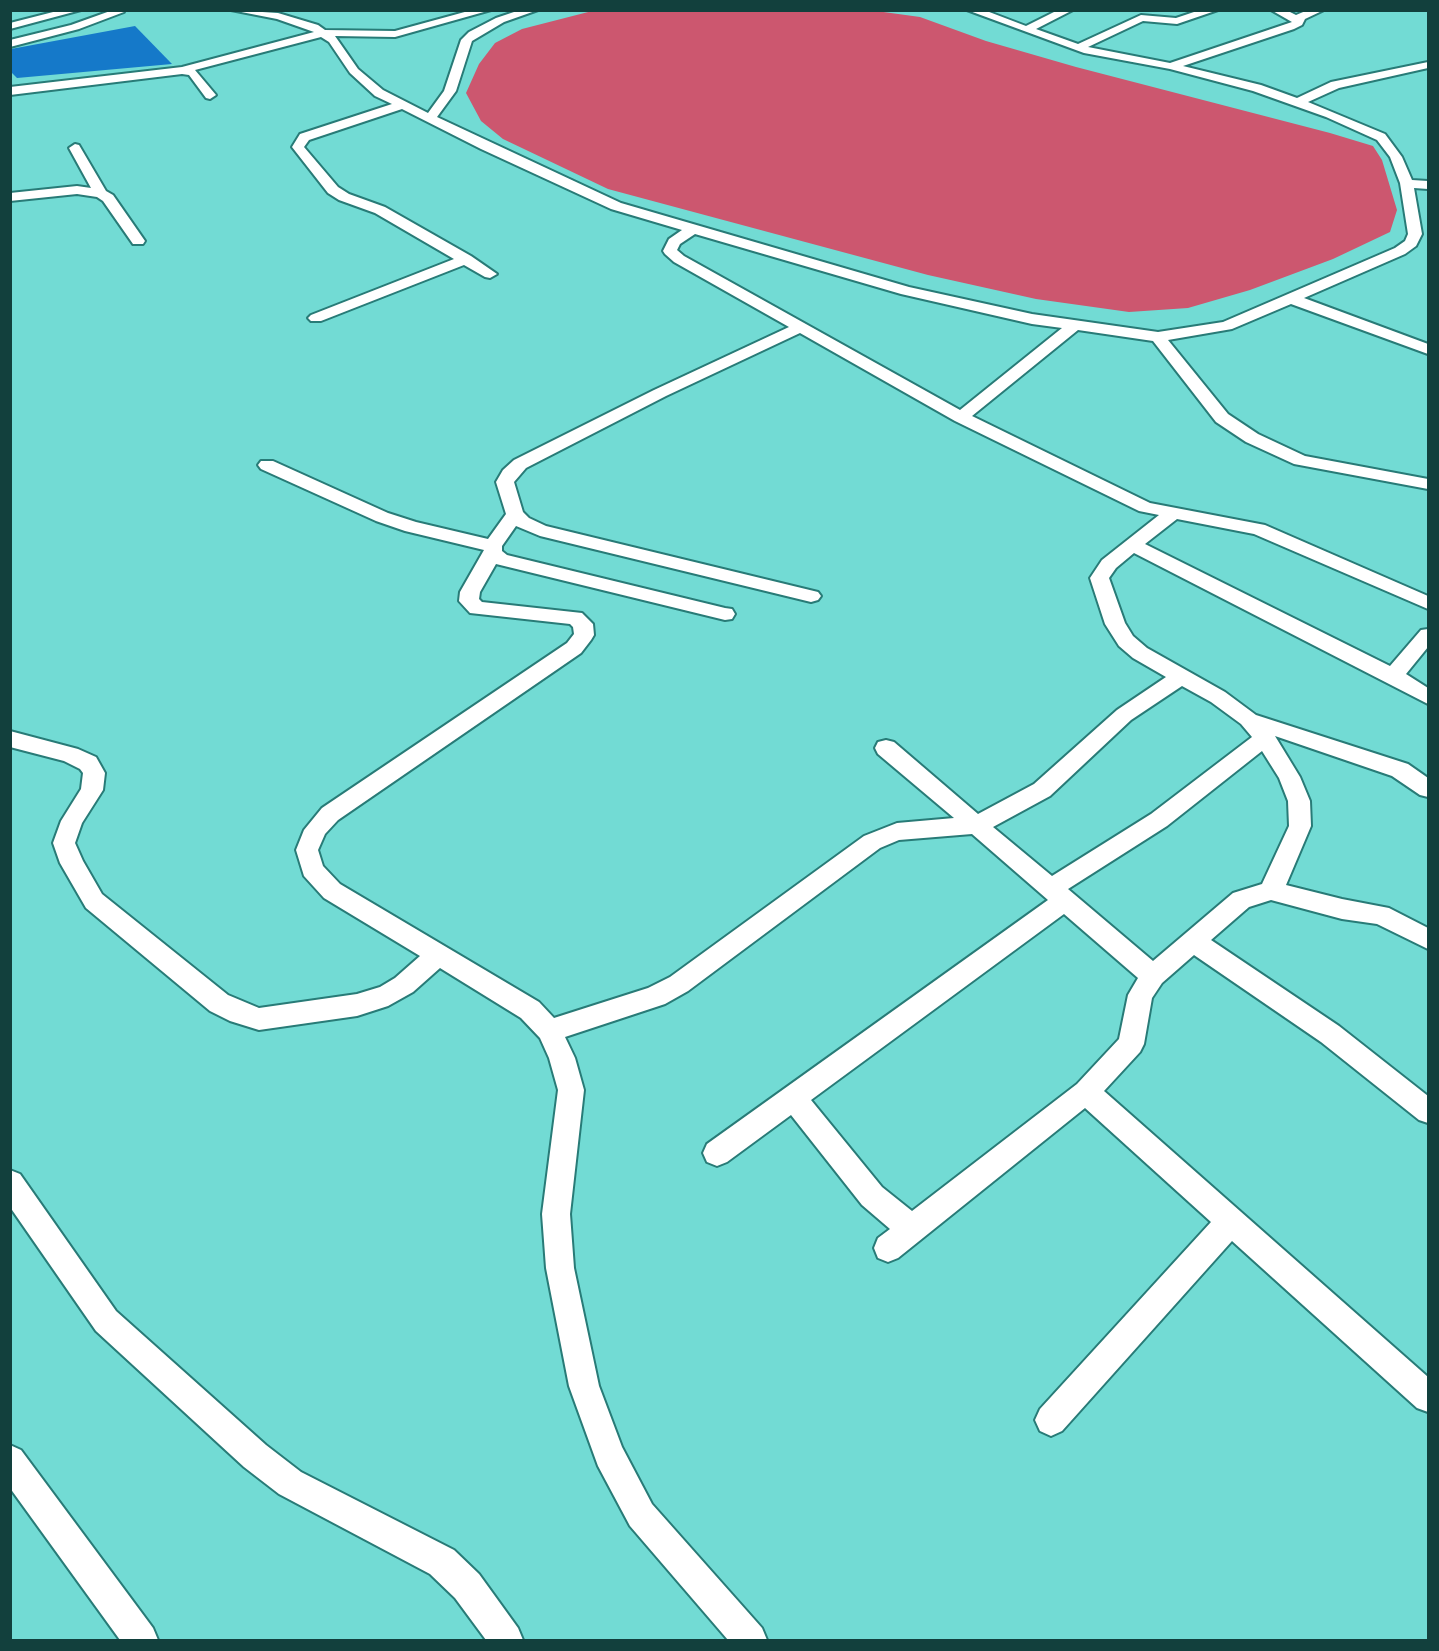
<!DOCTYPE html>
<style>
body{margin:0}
#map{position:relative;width:1439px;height:1651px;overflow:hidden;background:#72dbd4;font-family:"PT Sans",sans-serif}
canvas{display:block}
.frame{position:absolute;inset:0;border:12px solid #12403d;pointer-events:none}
</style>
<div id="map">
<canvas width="1439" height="1651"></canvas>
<div class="frame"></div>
</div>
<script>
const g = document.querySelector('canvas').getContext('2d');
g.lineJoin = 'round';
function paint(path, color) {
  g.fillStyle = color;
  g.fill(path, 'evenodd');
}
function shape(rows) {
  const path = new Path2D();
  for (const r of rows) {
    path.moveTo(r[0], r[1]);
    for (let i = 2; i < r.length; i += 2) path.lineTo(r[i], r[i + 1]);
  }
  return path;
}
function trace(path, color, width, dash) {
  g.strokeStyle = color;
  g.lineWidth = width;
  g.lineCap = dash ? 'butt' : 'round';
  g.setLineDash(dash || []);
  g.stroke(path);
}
paint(shape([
 [596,10,869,10,920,17,986,41,1076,67,1330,133,1373,146,1382,160,1397,210,1390,232,1333,259,1250,290,1188,308,1129,312,1036,299,928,275,608,189,503,139,481,121,466,93,479,64,495,43,522,29]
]), '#cc576f');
paint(shape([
 [135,26,172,64,17,78,11,72,11,49]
]), '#1579c9');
const street = shape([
 [61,10,81,10,10,29,10,23,61,10],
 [113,10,124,12,79,29,10,47,10,40,71,25,113,10],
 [231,10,278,13,318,25,325,30,395,31,472,10,491,10,395,37,335,36,358,69,383,90,428,113,444,91,461,40,469,32,496,18,520,10,538,10,504,22,472,41,456,91,437,117,621,203,909,287,1032,314,1158,332,1223,322,1395,248,1405,241,1408,234,1400,183,1390,157,1377,140,1326,117,1253,91,1170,69,1084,53,967,10,984,10,1026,26,1058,10,1073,10,1036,29,1078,44,1141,15,1176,18,1200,10,1218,10,1177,24,1143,21,1088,47,1170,63,1292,22,1271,10,1286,10,1296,15,1308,10,1324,10,1305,19,1302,25,1294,29,1183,66,1261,85,1297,98,1331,82,1428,62,1428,68,1339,88,1308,102,1385,134,1402,157,1412,180,1428,181,1428,189,1414,188,1422,234,1416,246,1405,254,1304,298,1428,344,1428,354,1291,304,1232,329,1168,340,1228,414,1258,434,1305,456,1428,479,1428,489,1294,464,1246,442,1216,422,1153,341,1078,330,972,416,1150,503,1265,525,1428,596,1428,609,1254,534,1177,519,1145,544,1390,666,1421,630,1428,629,1428,647,1406,674,1428,688,1428,704,1134,553,1116,568,1109,578,1125,623,1133,636,1147,648,1225,692,1256,715,1408,764,1428,778,1428,797,1420,795,1392,776,1275,736,1300,777,1310,801,1311,826,1286,885,1342,899,1389,908,1428,928,1428,949,1377,924,1342,919,1271,900,1249,907,1211,940,1339,1026,1428,1096,1428,1123,1419,1120,1321,1042,1194,955,1162,983,1152,998,1144,1044,1140,1052,1104,1091,1428,1377,1428,1412,1417,1408,1232,1241,1062,1431,1051,1436,1040,1431,1035,1420,1040,1409,1211,1222,1085,1108,898,1258,888,1262,878,1258,874,1248,878,1238,890,1229,862,1205,791,1115,727,1162,717,1166,707,1162,703,1153,707,1144,1048,900,972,834,899,840,880,848,688,991,665,1004,565,1037,575,1058,584,1090,570,1214,574,1268,599,1386,622,1447,652,1504,762,1628,767,1640,728,1640,630,1526,598,1466,569,1386,546,1268,542,1214,558,1090,549,1058,540,1038,521,1018,440,968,413,992,388,1006,357,1016,259,1030,230,1021,210,1011,86,908,60,863,53,843,61,821,81,789,83,773,80,769,64,761,10,747,10,731,78,749,96,757,105,773,103,790,82,823,75,843,83,861,102,894,228,995,259,1008,357,994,380,987,395,978,420,956,324,898,304,876,296,850,304,830,322,808,567,643,574,634,573,627,570,624,470,613,459,601,460,592,484,550,405,531,376,521,261,469,258,465,261,461,273,461,388,513,416,522,488,539,506,514,496,482,503,470,514,460,654,390,789,327,674,262,665,254,663,251,669,239,682,230,611,209,481,149,402,109,309,140,304,147,338,187,349,194,385,207,471,256,497,274,490,278,485,277,464,265,321,321,311,321,308,318,311,315,454,259,375,213,339,200,328,193,292,147,300,134,392,104,375,96,350,73,329,42,321,37,195,70,216,95,210,99,206,98,189,75,182,74,10,95,10,87,182,67,314,32,277,19,231,10],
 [695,234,901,294,1032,324,1062,328,960,410,684,256,677,250,680,244,695,234],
 [800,333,955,421,1139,511,1159,515,1102,560,1090,578,1105,624,1119,646,1133,658,1166,677,1117,710,1034,784,978,814,894,742,886,740,878,742,875,748,878,754,954,818,897,823,864,836,670,977,648,988,554,1018,539,1002,340,884,323,866,318,850,325,834,338,820,581,653,591,640,594,635,593,624,582,613,482,602,479,599,480,592,496,564,725,620,732,619,735,614,732,609,725,608,507,555,502,551,502,546,516,526,540,536,811,602,818,600,821,596,818,592,546,526,529,518,523,512,514,482,526,468,666,396,800,333],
 [1182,686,1211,702,1241,724,1252,737,1151,814,1052,876,993,827,1050,796,1131,720,1182,686],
 [1262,751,1279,778,1288,801,1289,826,1262,884,1233,893,1153,961,1068,889,1167,826,1262,751],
 [1064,914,1138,978,1128,995,1119,1039,1077,1084,912,1211,882,1187,811,1100,1064,914],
 [75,144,79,145,106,191,113,195,145,241,143,244,133,244,103,201,97,197,77,194,10,201,10,193,77,186,91,188,69,148,75,144],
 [10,1170,20,1174,116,1311,266,1445,301,1472,454,1550,479,1574,518,1628,523,1640,486,1640,455,1598,430,1574,279,1494,244,1467,96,1331,10,1207,10,1170],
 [10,1445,21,1450,153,1628,158,1640,120,1640,10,1488,10,1445]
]);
trace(street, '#287b77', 4);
paint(street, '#fff');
</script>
